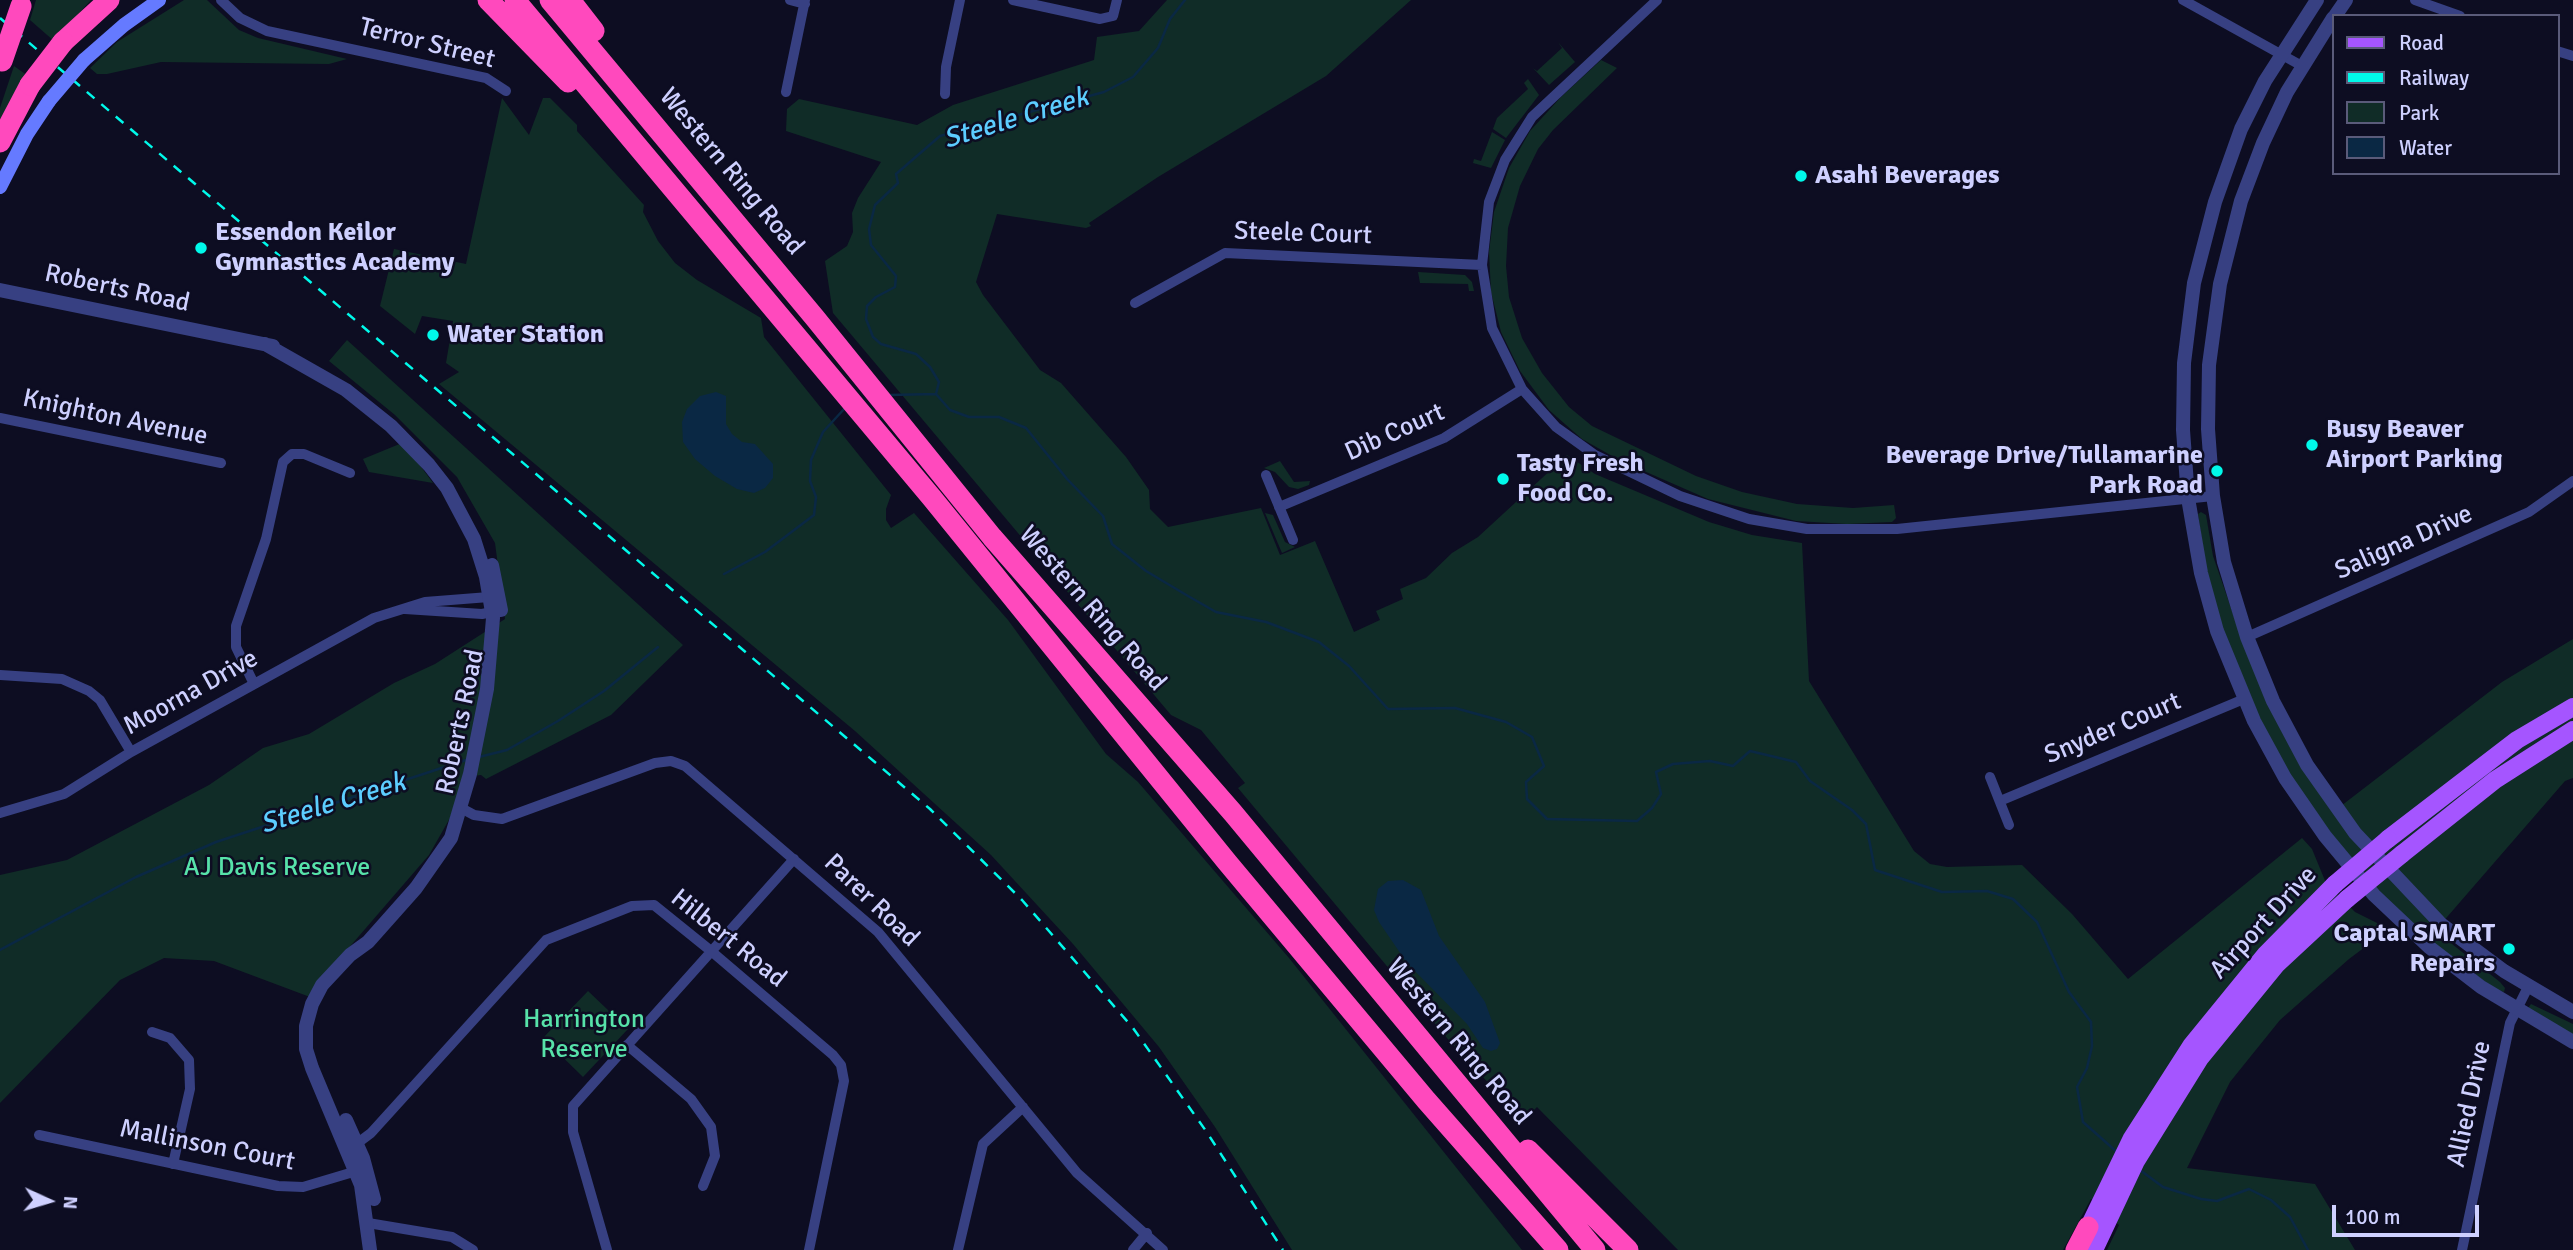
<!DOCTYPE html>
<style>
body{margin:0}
#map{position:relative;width:2573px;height:1250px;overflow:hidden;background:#0d0d22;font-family:Signika,sans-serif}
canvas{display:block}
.legend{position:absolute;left:2332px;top:14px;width:228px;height:161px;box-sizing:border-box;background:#0d0d22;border:2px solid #5a5b7a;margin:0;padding:9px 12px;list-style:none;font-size:21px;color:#ced0ff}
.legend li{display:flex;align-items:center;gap:14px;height:35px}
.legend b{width:35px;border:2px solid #5a5b7a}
.north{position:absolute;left:14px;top:1166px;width:70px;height:70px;-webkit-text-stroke:5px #0d0d22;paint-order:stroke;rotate:94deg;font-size:19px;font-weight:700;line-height:28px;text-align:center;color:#ced0ff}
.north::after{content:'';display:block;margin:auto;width:24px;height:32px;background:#ced0ff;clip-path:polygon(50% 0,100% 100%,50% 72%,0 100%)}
.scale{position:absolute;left:2332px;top:1205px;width:147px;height:32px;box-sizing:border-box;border:4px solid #ced0ff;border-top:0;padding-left:9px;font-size:21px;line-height:24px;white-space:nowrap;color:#ced0ff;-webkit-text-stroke:5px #0d0d22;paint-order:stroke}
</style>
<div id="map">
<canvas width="2573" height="1250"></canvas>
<ul class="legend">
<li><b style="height:9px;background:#a555ff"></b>Road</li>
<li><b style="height:9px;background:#00f9ea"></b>Railway</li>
<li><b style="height:19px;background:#102c27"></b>Park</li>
<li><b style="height:19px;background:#0a2844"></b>Water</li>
</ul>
<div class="north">N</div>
<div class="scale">100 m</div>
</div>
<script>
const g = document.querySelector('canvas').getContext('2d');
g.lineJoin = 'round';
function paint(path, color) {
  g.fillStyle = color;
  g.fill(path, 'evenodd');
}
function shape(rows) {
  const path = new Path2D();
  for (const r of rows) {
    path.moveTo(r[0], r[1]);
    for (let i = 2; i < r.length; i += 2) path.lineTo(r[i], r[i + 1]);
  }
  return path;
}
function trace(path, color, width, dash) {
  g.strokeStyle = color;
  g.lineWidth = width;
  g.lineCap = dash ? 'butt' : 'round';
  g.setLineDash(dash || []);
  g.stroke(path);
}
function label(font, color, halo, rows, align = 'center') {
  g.font = font + ' Signika,sans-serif';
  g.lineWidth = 5;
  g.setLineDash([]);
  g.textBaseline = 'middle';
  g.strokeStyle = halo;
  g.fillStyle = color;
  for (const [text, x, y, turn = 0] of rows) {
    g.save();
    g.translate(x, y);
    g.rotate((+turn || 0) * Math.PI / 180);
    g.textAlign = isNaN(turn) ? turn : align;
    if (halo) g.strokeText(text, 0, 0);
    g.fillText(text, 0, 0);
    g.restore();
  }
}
paint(shape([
 [36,0,91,0,54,41,30,20],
 [184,0,207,0,239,30,258,38,347,59,329,64,161,62,107,74,97,74,90,68,117,42],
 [1167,0,1411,0,1326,76,1158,177,1089,223,1091,226,1086,228,997,214,976,282,983,295,1040,370,1061,383,1126,457,1149,490,1150,509,1168,527,1261,508,1280,555,1315,541,1354,632,1380,620,1376,611,1403,599,1400,589,1426,578,1452,553,1478,537,1567,455,1595,474,1709,522,1752,535,1802,543,1809,681,1914,851,1930,864,1947,867,2022,865,2072,914,2128,979,2302,838,2312,849,2326,883,2355,912,2389,929,2349,959,2280,1020,2230,1082,2187,1168,2315,1184,2355,1250,2107,1250,2119,1225,2091,1199,2063,1250,1678,1250,1537,1107,1524,1120,1457,1050,1238,788,1245,783,1201,730,1171,715,833,313,825,261,847,246,853,232,852,213,858,198,881,162,786,131,787,109,799,99,917,125,953,105,1094,60,1097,37,1139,31],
 [1558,42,1575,62,1549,85,1533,68,1537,71,1562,48],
 [1601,60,1617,68,1553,130,1538,149,1520,186,1508,228,1506,266,1509,297,1522,338,1542,373,1569,407,1592,426,1696,476,1742,492,1797,504,1853,508,1894,505,1896,518,1892,522,1847,524,1796,521,1708,499,1621,461,1582,439,1549,410,1520,371,1501,332,1491,292,1489,252,1494,212,1509,168,1530,131,1561,97],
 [14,66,28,76,0,125,0,108],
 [1528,79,1539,95,1506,138,1493,129,1497,118,1528,89,1524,83],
 [502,98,529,135,543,98,550,98,577,125,577,131,644,205,643,212,658,241,675,263,697,280,761,318,764,337,891,495,886,509,886,520,891,528,914,513,1008,620,1106,754,1138,782,1289,958,1522,1250,1292,1250,1215,1127,1159,1047,1073,944,991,855,855,731,439,384,459,372,446,363,453,321,422,316,415,334,380,306,394,249,466,264],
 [1492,132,1505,140,1491,168,1473,163,1474,159,1481,161],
 [1418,272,1465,275,1472,282,1474,291,1469,291,1468,284,1420,283],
 [347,340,683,645,611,715,486,779,481,775,464,777,450,818,429,855,321,980,310,997,214,961,164,958,120,980,0,1103,0,875,67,860,209,785,263,748,309,734,394,683,435,664,505,619,495,543,457,477,395,415,329,361],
 [402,443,416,460,433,483,369,472,363,459],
 [1280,461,1294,482,1310,481,1309,485,1298,489,1289,487,1275,472,1264,468],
 [2201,512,2206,515,2213,556,2240,634,2363,851,2452,944,2500,982,2505,988,2504,992,2495,989,2429,940,2380,893,2351,861,2294,781,2257,715,2228,645,2208,583,2198,514],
 [1265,513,1273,515,1285,542,1295,547,1282,553],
 [2573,639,2573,778,2565,781,2441,924,2337,809,2502,682],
 [588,991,628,1029,583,1077,543,1038],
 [2531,1004,2573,1024,2573,1035,2528,1008]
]), '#102c27');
paint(shape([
 [716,392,726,396,726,424,732,434,742,442,755,444,773,464,773,478,765,488,754,493,737,489,715,476,695,459,683,442,682,422,687,409,700,396],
 [1403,880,1421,890,1439,936,1485,1002,1500,1043,1497,1049,1491,1051,1483,1048,1467,1024,1407,963,1379,922,1374,910,1378,889,1388,881]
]), '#0a2844');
trace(shape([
 [936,394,950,410,969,417,999,417,1026,428,1067,479,1103,516,1112,544,1146,571,1188,596,1216,612,1266,622,1319,642,1349,666,1388,709,1455,708,1506,722,1532,737,1544,766,1526,782,1527,799,1547,819,1637,821,1652,808,1661,794,1656,772,1673,764,1710,761,1733,766,1750,751,1796,762,1810,781,1852,810,1866,824,1875,870,1942,892,1987,891,2013,899,2037,922,2069,992,2091,1022,2092,1046,2087,1068,2077,1087,2083,1122,2118,1153],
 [889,395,936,394,939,382,930,367,916,354,881,344,873,337,866,319,867,306,876,297,895,287,896,276,871,245,869,229,875,205,898,183,896,174,940,136,1104,92,1133,77,1158,48,1170,19,1185,0],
 [724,574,765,552,814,515,816,497,810,481,811,460,823,432,845,408],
 [479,757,507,750,558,721,604,691,658,647],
 [0,950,136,877,216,842,469,759],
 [2140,1170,2163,1187,2201,1199,2217,1201,2249,1189,2271,1200,2290,1217,2308,1250]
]), '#0a2844', 2.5);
trace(shape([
 [221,0,240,18,267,31,486,78,506,91],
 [790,0,805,4],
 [1013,0,1100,19,1113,16,1117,0],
 [1657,0,1532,117,1505,160,1489,202,1482,265,1492,328,1522,389,1556,427,1595,455,1680,496,1749,519,1807,529,1897,529,2213,496],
 [2183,0,2302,66],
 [2415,0,2460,16],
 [2557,51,2573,56],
 [786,92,805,0],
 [945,94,946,67,960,0],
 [1135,303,1225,253,1482,265],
 [0,418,221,463],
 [1266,475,1293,540],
 [1279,507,1444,438,1522,389],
 [2247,637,2529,512,2573,481],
 [0,675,62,679,89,691,100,700,131,752],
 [254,684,236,647,236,626,266,539,283,462,292,454,304,454,350,473],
 [1990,777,2009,825],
 [2000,801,2244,699],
 [461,808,474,815,502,819,655,763,671,761,685,766,878,932,1077,1173,1163,1250],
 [0,813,64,794,131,752,374,618,425,602,489,597,500,602,492,612,482,614,405,609],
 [152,1032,170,1038,189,1060,190,1089,173,1164],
 [627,1045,691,1099,711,1127,715,1156,703,1186],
 [39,1135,278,1186,303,1187,360,1170],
 [351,1148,371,1133,546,940,632,906,654,905,711,951,833,1055,841,1065,844,1081,809,1250],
 [368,1223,452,1237,473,1250],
 [607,1250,573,1132,573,1106,794,859],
 [958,1250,983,1144,1023,1107],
 [1133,1250,1147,1233],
 [2462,1250,2510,1023,2528,987]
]), '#374082', 10);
trace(shape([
 [2317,0,2265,81,2241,129,2215,202,2194,283,2184,363,2183,430,2188,498,2201,573,2217,631,2254,721,2285,778,2325,836,2374,895,2429,947,2481,987,2573,1042],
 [2335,16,2346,0],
 [2333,18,2287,92,2263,143,2241,201,2220,284,2209,365,2208,429,2213,496,2224,562,2247,637,2273,701,2307,765,2355,833,2441,924,2504,971,2573,1012],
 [0,290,273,346],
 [265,344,346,390,391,426,429,465,447,488,474,539,486,577,493,618,487,689,470,774,451,838,416,888,368,942,350,955,322,985,312,1004,306,1026,306,1049,312,1068,361,1185,370,1250],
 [492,565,501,610],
 [346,1120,363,1158,374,1199]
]), '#374082', 14);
trace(shape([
 [84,60,124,25,159,0],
 [0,187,27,134,49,101]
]), '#657aff', 14);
trace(shape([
 [2388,839,2517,740,2573,707],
 [2402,854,2495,780,2573,730],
 [2084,1237,2132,1138,2191,1046,2266,954,2335,884],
 [2094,1250,2136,1161,2200,1058,2276,965,2347,899]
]), '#a555ff', 18);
trace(shape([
 [488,0,568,82],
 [515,0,932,498,1227,862,1426,1100,1558,1250],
 [550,0,815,318,992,537,1233,813,1595,1250],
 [570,0,594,31],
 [63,42,109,0],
 [0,142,30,85],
 [1528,1150,1628,1250],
 [2076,1250,2088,1227]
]), '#ff49bd', 21);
trace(shape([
 [0,18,930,809,1022,900,1133,1028,1206,1131,1283,1250]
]), '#00f9ea', 2.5, [10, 9]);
trace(shape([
 [49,101,84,60]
]), '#657aff', 14);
trace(shape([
 [2335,884,2388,839],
 [2347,899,2402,854]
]), '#a555ff', 18);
trace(shape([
 [2,61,21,6],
 [30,85,63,42]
]), '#ff49bd', 21);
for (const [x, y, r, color] of [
 [1801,176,7,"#00f9ea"],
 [201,248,7,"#00f9ea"],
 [433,335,7,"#00f9ea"],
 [2312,445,7,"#00f9ea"],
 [2217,471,7,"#00f9ea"],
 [1503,479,7,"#00f9ea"],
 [2509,949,7,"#00f9ea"]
]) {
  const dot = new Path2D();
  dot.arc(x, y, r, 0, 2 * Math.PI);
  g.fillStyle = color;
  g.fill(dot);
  trace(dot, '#0d0d22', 2.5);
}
label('26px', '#ced0ff', '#0d0d22', [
 ["Terror Street",427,44,14],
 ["Western Ring Road",731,172,50],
 ["Steele Court",1303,234,2],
 ["Roberts Road",117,289,12],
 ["Knighton Avenue",115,418,12],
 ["Dib Court",1395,433,-24],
 ["Saligna Drive",2404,543,-24],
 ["Western Ring Road",1092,609,49],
 ["Moorna Drive",191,693,-29],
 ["Roberts Road",461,722,-78],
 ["Snyder Court",2113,729,-23],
 ["Parer Road",871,901,44],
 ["Airport Drive",2264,923,-47],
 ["Hilbert Road",728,939,39],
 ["Western Ring Road",1458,1042,50],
 ["Allied Drive",2470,1104,-78],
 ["Mallinson Court",207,1146,11]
]);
label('bold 26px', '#ced0ff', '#0d0d22', [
 ["Asahi Beverages",1815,176],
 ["Essendon Keilor",215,233],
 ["Gymnastics Academy",215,263],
 ["Water Station",447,335],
 ["Busy Beaver",2326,430],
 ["Airport Parking",2326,460],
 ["Beverage Drive/Tullamarine",2203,456,"right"],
 ["Park Road",2203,486,"right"],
 ["Tasty Fresh",1517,464],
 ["Food Co.",1517,494],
 ["Captal SMART",2495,934,"right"],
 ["Repairs",2495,964,"right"]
], 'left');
label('26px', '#57e2a9', '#0d0d22', [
 ["AJ Davis Reserve",277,868],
 ["Harrington",584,1020],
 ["Reserve",584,1050]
]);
label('italic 28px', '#5ccdff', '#0d0d22', [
 ["Steele Creek",1016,119,-17],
 ["Steele Creek",333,804,-17]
]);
</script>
